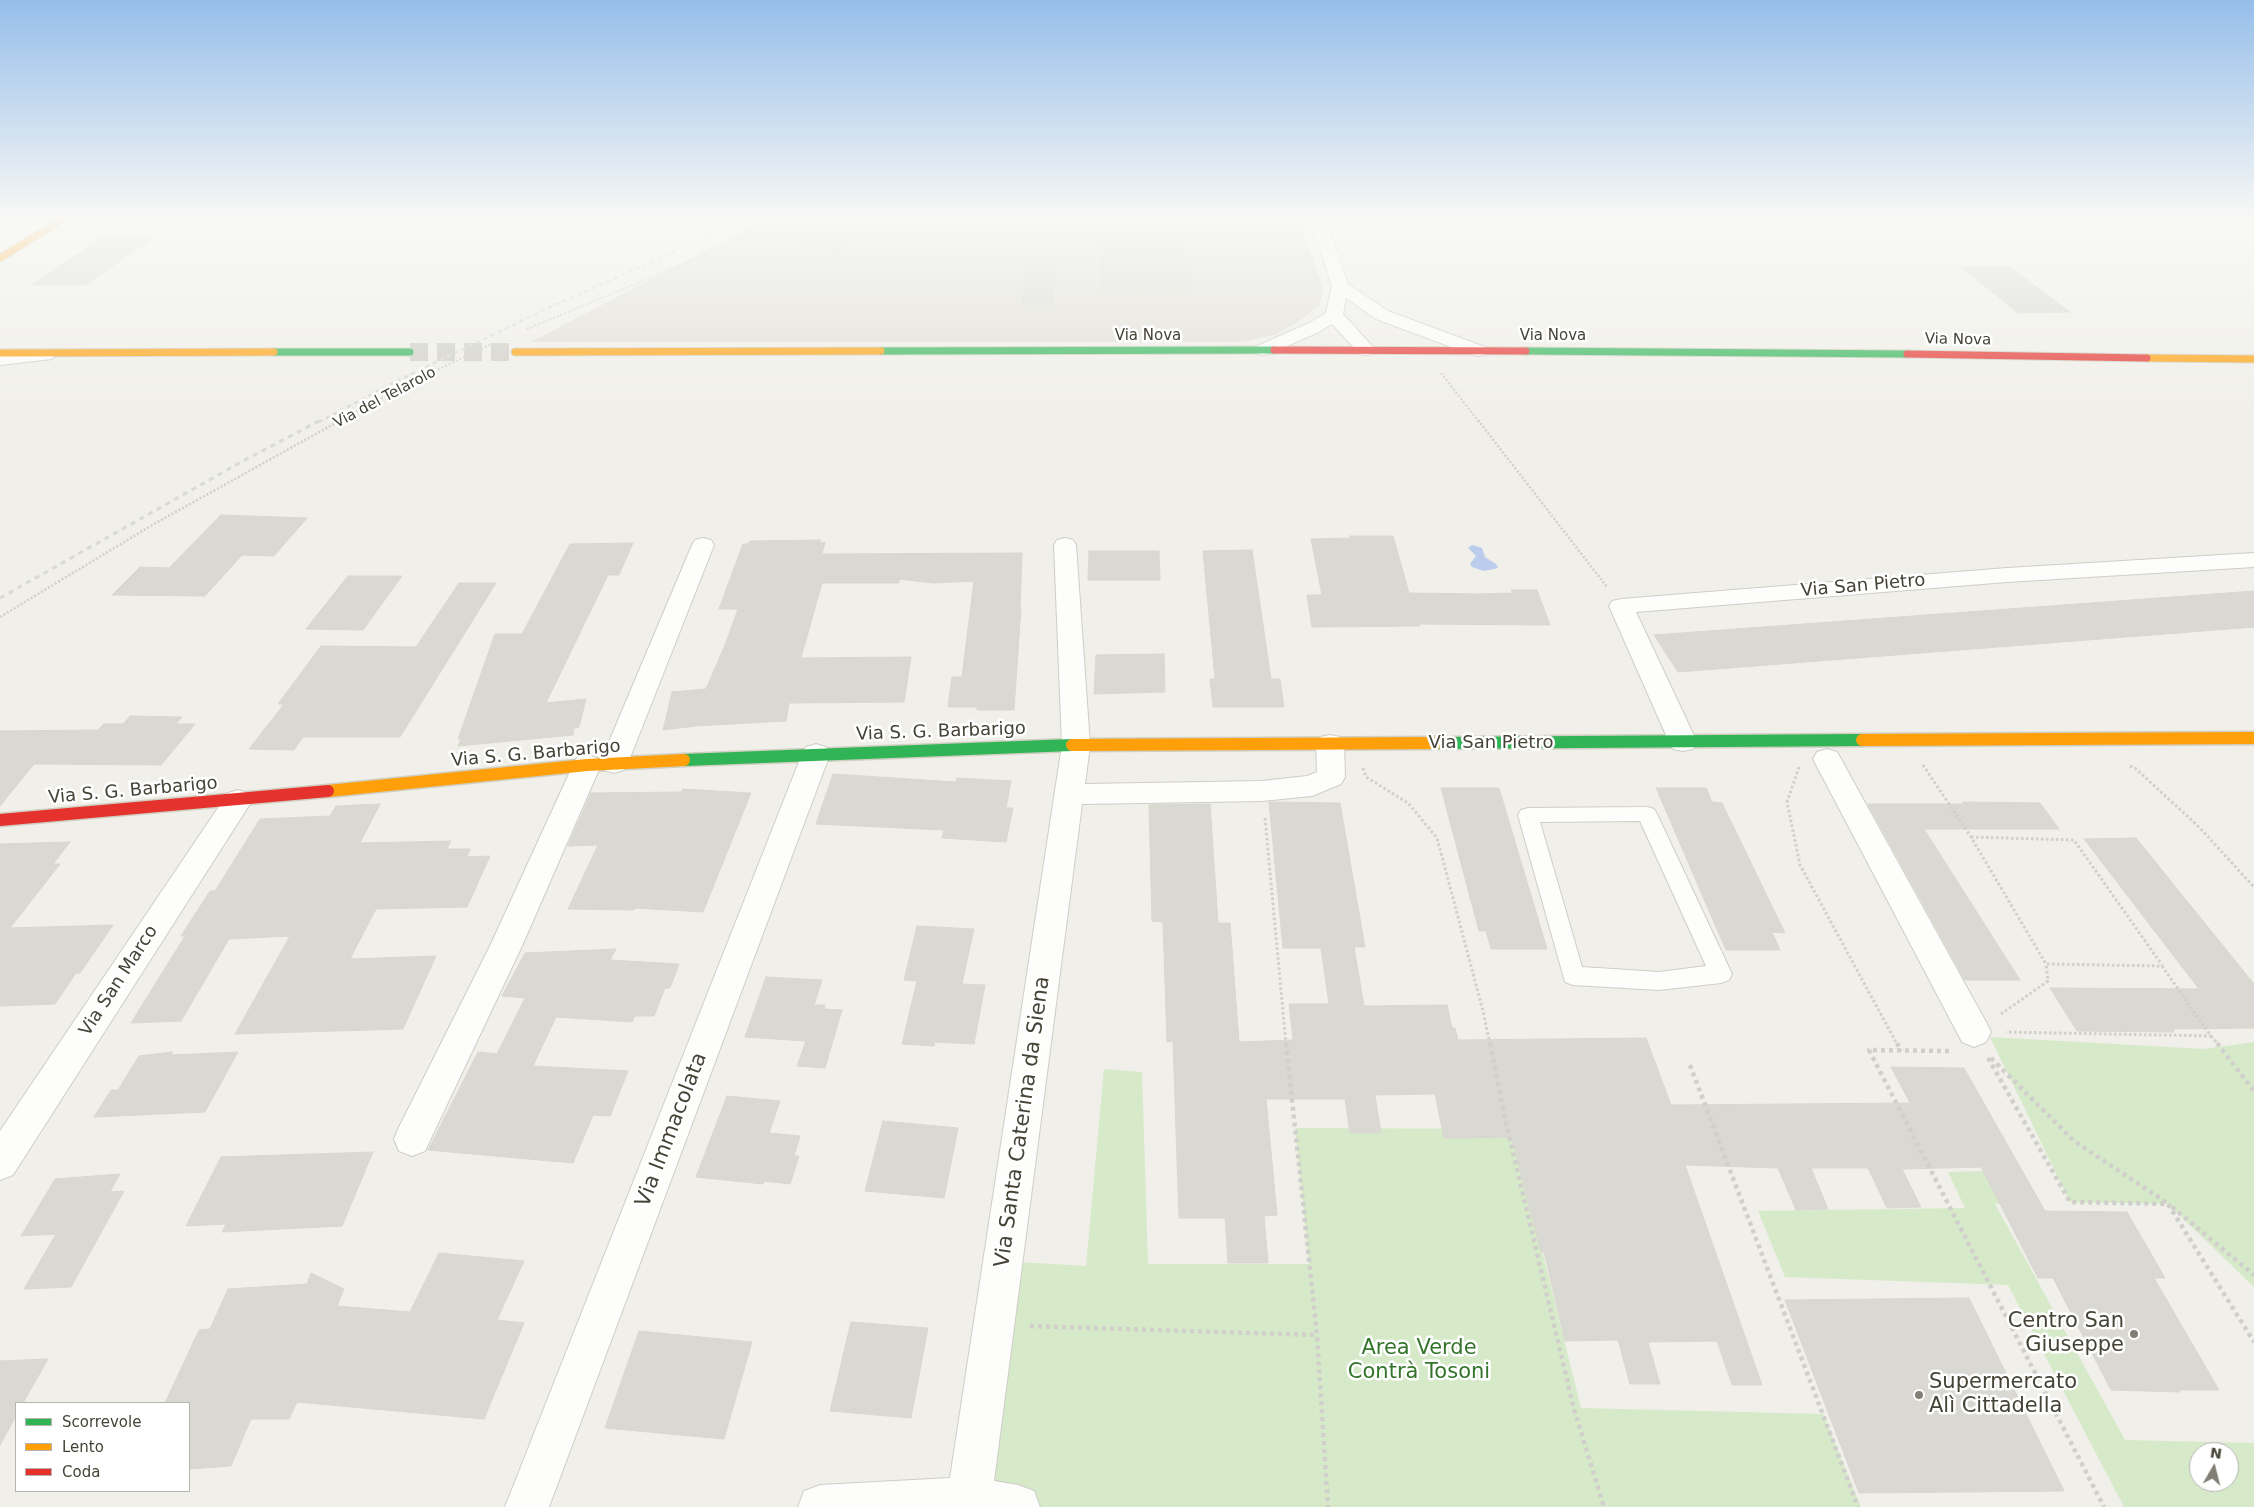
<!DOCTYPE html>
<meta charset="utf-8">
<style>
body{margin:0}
#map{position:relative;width:2254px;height:1507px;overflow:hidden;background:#f0efe9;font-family:"DejaVu Sans",sans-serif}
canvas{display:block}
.legend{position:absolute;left:15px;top:1402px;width:175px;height:90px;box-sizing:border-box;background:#fff;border:1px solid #b5b4af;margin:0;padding:6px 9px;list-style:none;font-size:15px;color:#454336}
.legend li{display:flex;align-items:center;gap:10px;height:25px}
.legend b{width:25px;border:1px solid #b5b4af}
.north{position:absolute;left:2189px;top:1442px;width:50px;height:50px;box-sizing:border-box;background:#fff;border:1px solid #b5b4af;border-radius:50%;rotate:8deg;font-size:14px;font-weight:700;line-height:20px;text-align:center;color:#454336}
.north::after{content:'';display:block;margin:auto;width:18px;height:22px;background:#817f75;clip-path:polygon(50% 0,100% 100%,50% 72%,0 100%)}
</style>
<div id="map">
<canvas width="2254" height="1507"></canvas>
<ul class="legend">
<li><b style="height:6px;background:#30b455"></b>Scorrevole</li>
<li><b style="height:6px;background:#ff9f0a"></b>Lento</li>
<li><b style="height:6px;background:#e5322d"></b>Coda</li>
</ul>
<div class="north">N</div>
</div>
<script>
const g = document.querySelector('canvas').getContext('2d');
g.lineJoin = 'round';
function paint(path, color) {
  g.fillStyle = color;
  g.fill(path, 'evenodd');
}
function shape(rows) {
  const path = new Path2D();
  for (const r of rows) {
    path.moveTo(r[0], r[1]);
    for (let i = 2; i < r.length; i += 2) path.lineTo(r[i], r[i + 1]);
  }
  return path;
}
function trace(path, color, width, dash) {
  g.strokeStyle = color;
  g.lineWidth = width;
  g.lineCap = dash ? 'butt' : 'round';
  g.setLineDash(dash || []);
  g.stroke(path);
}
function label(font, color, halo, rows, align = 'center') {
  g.font = font + ' "DejaVu Sans",sans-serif';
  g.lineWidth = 5;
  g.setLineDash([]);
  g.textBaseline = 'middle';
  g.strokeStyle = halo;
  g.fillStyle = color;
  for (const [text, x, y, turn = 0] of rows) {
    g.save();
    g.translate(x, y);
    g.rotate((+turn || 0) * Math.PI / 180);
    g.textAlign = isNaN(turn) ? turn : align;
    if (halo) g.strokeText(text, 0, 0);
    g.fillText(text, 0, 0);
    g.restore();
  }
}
paint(shape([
 [771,216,1298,216,1323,288,1320,305,1298,322,1275,335,1242,342,531,342]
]), '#e0ded7');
paint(shape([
 [1990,1037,2204,1049,2254,1042,2254,1287,2168,1204,2070,1202],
 [1104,1069,1142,1072,1148,1264,1309,1264,1295,1128,1512,1129,1581,1408,1823,1414,1861,1507,844,1507,969,1499,1003,1261,1086,1266],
 [1985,1171,2004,1203,1995,1204,2125,1440,2254,1443,2254,1507,2124,1507,2008,1285,1785,1277,1758,1211,1965,1208,1948,1172],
 [2199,1452,2229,1452,2229,1482,2199,1482]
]), '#d6eaca');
paint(shape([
 [1472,545,1482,548,1485,557,1496,564,1498,568,1484,571,1472,567,1470,564,1476,556,1468,548]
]), '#bbccec');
const building = shape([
 [818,216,863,216,846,254,799,253,818,216],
 [1163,223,1163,228,1184,228,1192,288,1102,289,1101,224,1163,223],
 [102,238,153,238,85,285,31,285,102,238],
 [1028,256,1057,256,1052,305,1022,305,1028,256],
 [2009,267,2022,276,2070,312,2018,313,1962,268,2009,267],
 [221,515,307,518,274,556,242,555,205,596,112,595,140,567,169,568,221,515],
 [1350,536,1393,536,1409,593,1479,594,1513,593,1511,590,1537,590,1550,625,1419,624,1420,626,1312,627,1307,595,1322,595,1311,539,1351,538,1350,536],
 [820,540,820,543,825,542,822,554,1022,553,1020,607,1021,607,1014,710,977,710,977,707,948,707,952,677,962,677,974,581,933,583,899,579,899,583,822,583,801,658,911,657,904,702,789,703,786,721,696,726,663,730,672,692,706,689,725,645,738,609,719,609,743,544,748,544,750,541,820,540],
 [633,543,619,575,608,575,546,703,586,699,579,727,574,728,573,735,458,746,461,739,458,739,495,634,522,634,570,544,633,543],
 [1252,550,1271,679,1280,679,1284,707,1213,707,1210,679,1215,679,1203,551,1252,550],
 [1089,551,1159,551,1160,580,1088,580,1089,551],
 [348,576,402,576,363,630,306,629,348,576],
 [459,583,496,583,400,737,303,737,294,750,249,749,284,704,278,704,321,646,416,647,459,583],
 [2254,591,2254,627,1678,672,1654,635,2254,591],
 [1164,654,1165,692,1094,694,1096,655,1164,654],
 [130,716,182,717,176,724,195,724,161,765,34,764,0,806,0,731,98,730,104,724,123,724,130,716],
 [833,774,956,782,957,778,1011,781,1006,808,1013,808,1006,842,942,838,944,830,816,824,833,774],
 [1441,788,1499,788,1547,949,1491,949,1486,931,1479,931,1441,788],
 [1656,788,1706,788,1712,802,1722,803,1785,933,1772,932,1780,950,1726,950,1656,788],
 [683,789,751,793,703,912,635,908,634,910,568,909,598,845,568,846,591,793,681,792,683,789],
 [1269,802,1340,803,1365,947,1354,947,1364,1006,1447,1005,1452,1028,1455,1028,1458,1040,1646,1038,1671,1105,1910,1103,1891,1067,1964,1068,2045,1211,2127,1212,2165,1278,2154,1278,2219,1390,2179,1390,2180,1392,2111,1390,2053,1278,2038,1278,1981,1167,1902,1169,1921,1207,1887,1208,1868,1168,1811,1168,1828,1209,1796,1210,1778,1168,1685,1165,1762,1385,1732,1385,1717,1341,1648,1342,1660,1384,1630,1384,1618,1340,1565,1341,1544,1252,1541,1252,1512,1137,1444,1138,1435,1094,1375,1095,1381,1133,1350,1133,1345,1099,1266,1099,1277,1215,1264,1216,1268,1263,1228,1263,1225,1218,1179,1218,1173,1041,1167,1042,1163,922,1152,921,1149,805,1210,804,1218,923,1230,923,1239,1042,1293,1040,1289,1004,1329,1004,1321,948,1283,948,1269,802],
 [1963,802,2040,803,2059,829,1924,829,2020,980,1965,980,1868,804,1964,804,1963,802],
 [380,804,360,843,451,841,447,849,470,849,467,857,490,856,467,907,376,909,350,959,436,956,403,1029,235,1034,290,936,229,939,181,1021,131,1023,185,936,181,936,210,891,215,891,260,819,330,816,336,806,380,804],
 [2136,838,2254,984,2254,1028,2173,1029,2174,1032,2077,1031,2050,988,2199,989,2084,839,2136,838],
 [70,842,53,864,60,864,10,928,113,925,80,973,76,973,55,1004,0,1006,0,844,70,842],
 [917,926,974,929,962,984,985,985,974,1044,935,1042,934,1046,902,1044,917,981,904,980,917,926],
 [616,949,610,960,679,964,670,988,665,988,654,1016,635,1016,632,1022,556,1017,533,1066,628,1071,610,1116,593,1115,573,1163,428,1150,478,1052,497,1054,525,998,502,996,525,953,616,949],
 [766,977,822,980,814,1005,825,1005,824,1009,842,1010,825,1068,797,1066,806,1041,745,1037,766,977],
 [172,1052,171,1055,238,1052,205,1112,94,1117,111,1090,118,1090,139,1056,172,1052],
 [727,1096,780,1101,769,1133,800,1136,794,1156,799,1156,790,1184,764,1181,763,1184,696,1177,727,1096],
 [883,1121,958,1128,944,1198,865,1191,883,1121],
 [373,1152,342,1226,222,1232,226,1224,186,1226,221,1157,373,1152],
 [120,1174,110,1192,124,1191,71,1287,24,1289,56,1234,21,1236,55,1179,120,1174],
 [439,1253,524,1261,497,1320,524,1323,484,1419,297,1402,289,1419,251,1419,231,1466,189,1469,189,1403,165,1403,199,1330,210,1329,228,1289,307,1284,311,1273,344,1289,337,1306,410,1312,439,1253],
 [1969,1298,2064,1491,1859,1493,1785,1300,1969,1298],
 [851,1322,928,1328,911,1418,830,1411,851,1322],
 [639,1331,752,1342,724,1439,605,1428,639,1331],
 [48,1359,23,1403,16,1403,16,1416,0,1445,0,1361,48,1359]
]);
paint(building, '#d9d8d2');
trace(building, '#d8d7cf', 1);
trace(shape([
 [410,352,515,352]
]), '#cecdc5', 18, [18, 9]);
const lane = shape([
 [1647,807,1654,809,1657,814,1732,974,1729,980,1721,983,1659,990,1573,985,1565,982,1518,815,1521,810,1528,808,1647,807],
 [1640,821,1706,966,1659,972,1582,967,1540,822,1640,821]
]);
const street = shape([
 [1309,216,1325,216,1348,284,1388,311,1485,347,1488,351,1485,355,1479,356,1473,355,1376,319,1346,298,1343,314,1372,346,1375,350,1372,354,1366,355,1360,354,1332,324,1319,332,1269,354,1263,355,1257,354,1254,350,1257,346,1307,324,1326,313,1332,286,1309,216],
 [46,349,52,351,55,355,52,359,0,365,0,353,46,349],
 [703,538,711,540,714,545,628,763,624,770,614,773,604,770,600,763,692,545,695,540,703,538],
 [1065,538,1073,540,1076,545,1090,745,1085,784,1262,781,1307,776,1317,772,1316,744,1320,737,1330,735,1340,737,1344,744,1345,777,1341,784,1312,796,1262,801,1082,804,994,1481,1018,1485,1034,1491,1040,1507,798,1507,804,1491,820,1485,950,1478,1062,745,1054,545,1057,540,1065,538],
 [2254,553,2254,567,2007,582,1636,612,1697,742,1693,749,1683,751,1673,749,1669,742,1609,606,1612,601,1621,599,2007,568,2254,553],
 [816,744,826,747,830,754,549,1507,505,1507,802,754,806,747,816,744],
 [1827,749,1837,752,1841,759,1986,1022,1991,1032,1986,1042,1974,1047,1962,1042,1813,759,1817,752,1827,749],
 [587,755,597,758,601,765,522,946,425,1151,412,1156,399,1151,394,1139,399,1127,490,946,573,765,577,758,587,755],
 [238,790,248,793,252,800,248,807,13,1175,0,1180,0,1131,228,793,238,790]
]);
const fastFar1 = shape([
 [881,351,1274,350],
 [1526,351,1907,354],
 [274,352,410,352]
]);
const fast = shape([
 [1436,743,1862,740],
 [684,760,1072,745]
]);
const slowFar1 = shape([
 [0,258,68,216],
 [515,352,881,351],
 [0,353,274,352],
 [2147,358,2254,359]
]);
const slow = shape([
 [1862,740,2254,738],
 [1072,745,1436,743],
 [328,791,587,765,684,760]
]);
const jamFar1 = shape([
 [1274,350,1526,351],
 [1907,354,2147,358]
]);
const jam = shape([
 [0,820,328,791]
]);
trace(lane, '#cecdc7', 2);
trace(street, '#cecdc7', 2);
trace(fastFar1, '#d0cfc2', 9);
trace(fast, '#d0cfc2', 15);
trace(slowFar1, '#d0cfc2', 9);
trace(slow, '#d0cfc2', 15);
trace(jamFar1, '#d0cfc2', 9);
trace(jam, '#d0cfc2', 15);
trace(shape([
 [527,329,669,270,787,216],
 [1441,373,1479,422],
 [339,422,396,390,491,344]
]), '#d0cfcb', 2, [2, 2]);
trace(shape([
 [1478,420,1607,587],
 [0,617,154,524,341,420]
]), '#d0cfcb', 2.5, [2, 2]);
trace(shape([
 [1923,765,1971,837,2046,964,2162,966,2211,1036,2006,1032],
 [2130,766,2135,768,2199,827,2254,887],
 [1799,767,1787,802,1800,865,1897,1044],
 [1363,768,1366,777,1408,803,1437,838,1483,1011,1490,1044],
 [1265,818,1286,1044],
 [1971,837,2074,840,2162,965],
 [2001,1014,2048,981,2046,964],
 [2211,1036,2218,1044]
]), '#d0cfcb', 3, [2.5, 2.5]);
trace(shape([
 [1286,1043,1317,1335,1328,1507],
 [1490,1043,1506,1123,1574,1409,1604,1507],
 [1897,1043,1901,1051],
 [2217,1043,2254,1091],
 [1949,1051,1869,1050,2104,1507],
 [1988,1058,2070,1202,2168,1204,2254,1342],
 [1991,1058,2074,1141,2167,1203],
 [1690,1065,1858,1507],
 [2172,1207,2254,1275],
 [1030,1326,1316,1335]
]), '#d0cfcb', 4.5, [4, 4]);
paint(lane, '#fdfdfc');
paint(street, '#fdfdfc');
trace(fastFar1, '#30b455', 7);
trace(fast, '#30b455', 12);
trace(slowFar1, '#ff9f0a', 7);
trace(slow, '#ff9f0a', 12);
trace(jamFar1, '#e5322d', 7);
trace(jam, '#e5322d', 12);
trace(shape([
 [319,422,393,383,546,309,754,216]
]), '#d9d9d8', 2.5, [4, 4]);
trace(shape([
 [0,598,243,461,321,420]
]), '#d9d9d8', 3, [5, 5]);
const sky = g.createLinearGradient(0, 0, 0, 426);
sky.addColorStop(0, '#96beea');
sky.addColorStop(0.51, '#f8f8f5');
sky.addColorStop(1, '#f8f8f500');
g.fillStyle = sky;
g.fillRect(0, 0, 2254, 426);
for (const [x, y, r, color] of [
 [2134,1334,5,"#817f75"],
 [1919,1395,5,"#817f75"]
]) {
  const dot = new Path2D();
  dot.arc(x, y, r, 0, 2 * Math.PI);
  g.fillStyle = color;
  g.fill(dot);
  trace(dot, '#fff', 2);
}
label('15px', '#454336', '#fff', [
 ["Via Nova",1148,336],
 ["Via Nova",1553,336],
 ["Via Nova",1958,340,1],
 ["Via del Telarolo",385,398,-28]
]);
label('18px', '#454336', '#fff', [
 ["Via San Pietro",1863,586,-5],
 ["Via S. G. Barbarigo",941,732,-2],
 ["Via San Pietro",1491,743],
 ["Via S. G. Barbarigo",536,754,-5],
 ["Via S. G. Barbarigo",133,791,-5],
 ["Via San Marco",119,981,-57]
]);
label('21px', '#454336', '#fff', [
 ["Via Santa Caterina da Siena",1023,1122,-82],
 ["Via Immacolata",672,1130,-69]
]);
label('21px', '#454336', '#fff', [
 ["Centro San",2124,1322],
 ["Giuseppe",2124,1346],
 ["Supermercato",1929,1383,"left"],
 ["Alì Cittadella",1929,1407,"left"]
], 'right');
label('21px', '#34752b', '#fff', [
 ["Area Verde",1419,1349],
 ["Contrà Tosoni",1419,1373]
]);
</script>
